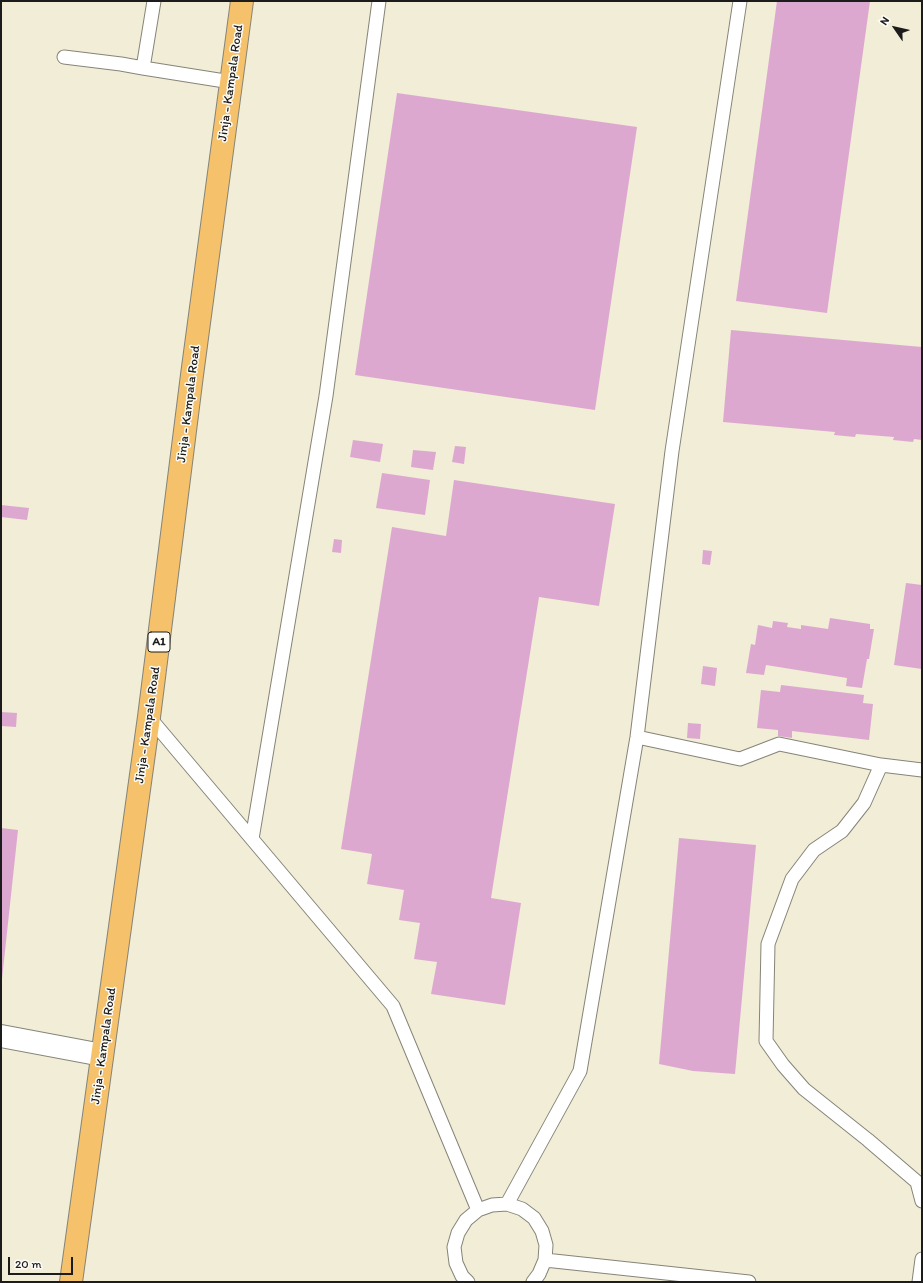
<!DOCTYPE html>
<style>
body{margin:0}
#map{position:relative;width:923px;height:1283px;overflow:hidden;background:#f1edd6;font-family:Itim,sans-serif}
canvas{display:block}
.frame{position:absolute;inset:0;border:2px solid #1c1c1c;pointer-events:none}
.north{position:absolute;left:875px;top:8px;width:40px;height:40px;-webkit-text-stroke:3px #fdfcf7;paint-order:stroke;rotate:304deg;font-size:11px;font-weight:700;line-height:16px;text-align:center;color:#1c1c1c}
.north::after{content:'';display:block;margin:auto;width:14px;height:18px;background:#1c1c1c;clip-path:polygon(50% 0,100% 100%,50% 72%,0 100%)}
.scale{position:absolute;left:8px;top:1257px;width:65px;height:18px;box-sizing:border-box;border:2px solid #1c1c1c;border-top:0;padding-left:5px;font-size:12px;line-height:14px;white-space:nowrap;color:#1c1c1c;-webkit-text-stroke:3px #fdfcf7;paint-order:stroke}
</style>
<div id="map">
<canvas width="923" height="1283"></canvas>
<div class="frame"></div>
<div class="north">N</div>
<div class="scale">20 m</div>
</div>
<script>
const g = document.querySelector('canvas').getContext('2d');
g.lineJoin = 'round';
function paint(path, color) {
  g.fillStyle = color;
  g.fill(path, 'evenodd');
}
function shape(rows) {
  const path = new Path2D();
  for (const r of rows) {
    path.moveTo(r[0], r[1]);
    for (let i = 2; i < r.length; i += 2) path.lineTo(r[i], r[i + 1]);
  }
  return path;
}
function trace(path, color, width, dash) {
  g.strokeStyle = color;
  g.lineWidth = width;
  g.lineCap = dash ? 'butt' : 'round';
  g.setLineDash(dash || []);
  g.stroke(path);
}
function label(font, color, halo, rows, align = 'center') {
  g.font = font + ' Itim,sans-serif';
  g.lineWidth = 3;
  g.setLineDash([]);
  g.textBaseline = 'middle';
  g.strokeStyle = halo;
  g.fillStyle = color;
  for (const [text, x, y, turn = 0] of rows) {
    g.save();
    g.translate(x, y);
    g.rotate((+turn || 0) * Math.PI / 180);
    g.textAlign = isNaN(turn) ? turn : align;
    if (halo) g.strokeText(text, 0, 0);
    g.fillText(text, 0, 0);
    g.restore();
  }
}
paint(shape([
 [777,1,870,1,827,313,736,301],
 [397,93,637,127,595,410,355,375],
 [731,330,922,347,922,440,914,439,913,442,893,440,894,437,856,434,855,437,834,435,835,432,723,422],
 [353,440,383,444,380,462,350,457],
 [455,446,466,447,464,464,452,462],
 [413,450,436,452,433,470,411,467],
 [382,473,430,480,425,515,376,508],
 [454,480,615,504,599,606,539,597,491,898,521,903,505,1005,431,994,437,962,414,959,420,923,399,920,404,890,367,884,372,854,341,849,392,527,446,536],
 [1,505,29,508,27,520,1,517],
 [334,539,342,540,341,553,332,552],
 [703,550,712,551,710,565,702,564],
 [906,583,922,585,922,669,894,665],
 [830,618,870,624,870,629,874,629,869,659,867,659,862,688,846,686,847,678,766,665,764,675,746,673,751,644,755,645,758,625,772,628,773,621,788,623,787,627,801,629,801,625,828,629],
 [703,666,717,668,715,686,701,684],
 [781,685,864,695,863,703,873,704,869,740,792,731,792,738,778,736,778,730,757,728,761,690,780,692],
 [1,712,17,713,16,727,1,726],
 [688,723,701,724,700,739,687,738],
 [1,828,18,830,2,979,1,979],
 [679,838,756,845,735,1074,693,1071,659,1064]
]), '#dda8d0');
const service = shape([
 [154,1,143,68,231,82],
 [64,57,121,64,143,68],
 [149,717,393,1006,478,1210],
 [637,737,740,759,779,744,881,765,922,770],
 [881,765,864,803,842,831,814,850,792,879,768,944,766,1041,783,1065,804,1089,868,1140,917,1182,922,1201],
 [252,839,326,396,379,1],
 [507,1204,580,1071,637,737,672,451,740,1],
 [545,1260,749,1282],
 [468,1282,462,1276,456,1263,454,1247,458,1233,466,1220,478,1210,492,1205,507,1204,522,1209,534,1218,542,1231,546,1245,545,1260,539,1274,533,1282],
 [919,1282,922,1259]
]);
const minor = shape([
 [1,1036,102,1055]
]);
const trunk = shape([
 [71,1282,149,717,192,375,242,1]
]);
trace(service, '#868479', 15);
trace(minor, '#868479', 24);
trace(trunk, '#868479', 24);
trace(service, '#fff', 13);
trace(minor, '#fff', 22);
trace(trunk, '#f5c16b', 22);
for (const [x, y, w] of [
 [159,642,22]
]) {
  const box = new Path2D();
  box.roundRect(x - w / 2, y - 10, w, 20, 3);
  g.fillStyle = '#fdfcf7';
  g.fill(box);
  trace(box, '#1c1c1c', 1);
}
label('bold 12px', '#1c1c1c', null, [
 ["A1",159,642]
]);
label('13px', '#1c1c1c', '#fdfcf7', [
 ["Jinja - Kampala Road",231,83,-82],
 ["Jinja - Kampala Road",189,404,-83],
 ["Jinja - Kampala Road",148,725,-82],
 ["Jinja - Kampala Road",104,1046,-82]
]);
</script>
